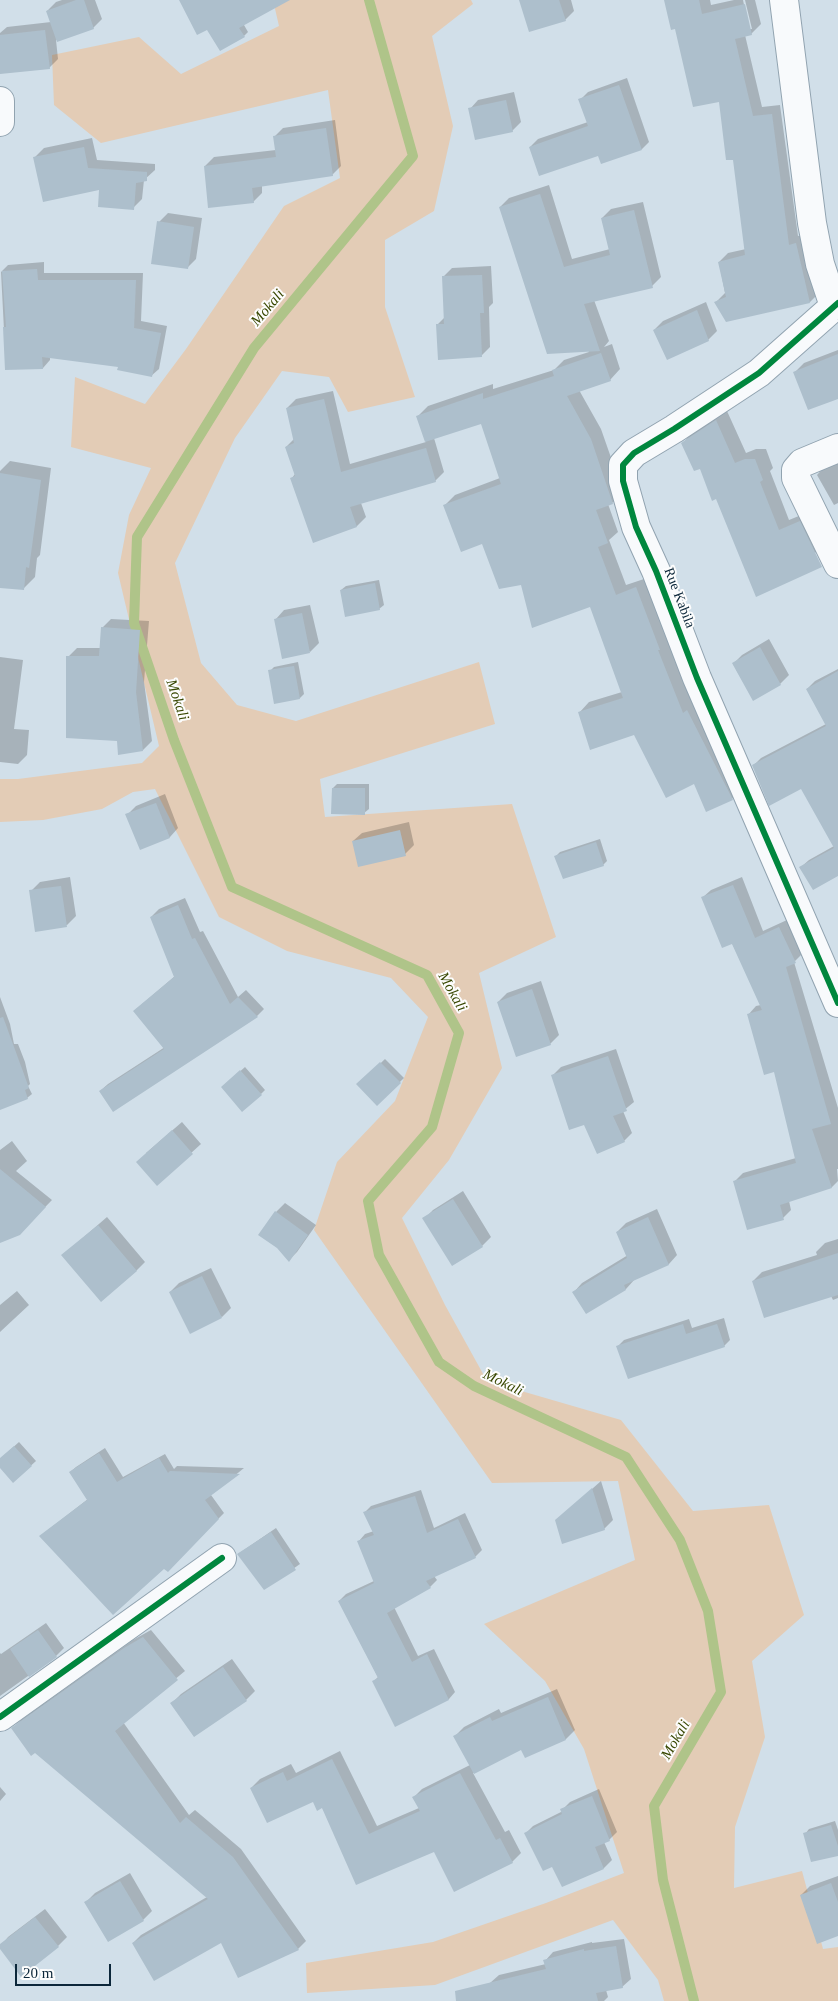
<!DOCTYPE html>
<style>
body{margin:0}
#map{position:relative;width:838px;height:2001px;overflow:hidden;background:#d1dfe9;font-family:"Times New Roman",serif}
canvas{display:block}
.scale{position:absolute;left:15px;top:1964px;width:96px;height:22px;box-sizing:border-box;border:2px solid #0c273a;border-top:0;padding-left:6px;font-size:15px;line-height:18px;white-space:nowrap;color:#0c273a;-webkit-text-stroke:4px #fdfdfd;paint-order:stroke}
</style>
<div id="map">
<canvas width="838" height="2001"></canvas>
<div class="scale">20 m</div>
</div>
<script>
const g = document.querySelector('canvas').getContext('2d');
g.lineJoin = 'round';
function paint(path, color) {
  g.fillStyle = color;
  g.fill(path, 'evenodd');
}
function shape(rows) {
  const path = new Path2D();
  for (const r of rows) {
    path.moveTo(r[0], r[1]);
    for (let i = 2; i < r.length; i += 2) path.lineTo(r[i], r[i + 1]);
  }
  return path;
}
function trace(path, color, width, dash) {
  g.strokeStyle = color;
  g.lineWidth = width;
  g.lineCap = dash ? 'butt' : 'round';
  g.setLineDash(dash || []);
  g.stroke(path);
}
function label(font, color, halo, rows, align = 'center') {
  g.font = font + ' "Times New Roman",serif';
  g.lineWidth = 4;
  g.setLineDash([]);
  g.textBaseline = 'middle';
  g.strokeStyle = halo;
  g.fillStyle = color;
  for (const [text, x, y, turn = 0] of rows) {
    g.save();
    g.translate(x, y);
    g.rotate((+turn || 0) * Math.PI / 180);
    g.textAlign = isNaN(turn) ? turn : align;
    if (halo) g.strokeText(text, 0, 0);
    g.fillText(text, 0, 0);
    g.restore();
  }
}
paint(shape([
 [273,0,471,0,473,4,432,36,453,126,434,211,385,240,385,307,415,397,348,412,329,377,282,371,235,438,175,563,201,663,237,705,296,721,479,662,495,724,320,779,325,817,512,804,556,937,479,973,502,1068,449,1160,402,1218,445,1305,487,1381,621,1420,693,1511,769,1505,804,1615,752,1661,765,1737,735,1827,734,1888,802,1871,823,1949,838,1947,838,2001,664,2001,658,1980,613,1920,435,1985,307,1993,306,1963,433,1942,546,1903,624,1873,584,1749,545,1681,484,1624,635,1560,618,1481,492,1483,314,1230,337,1162,395,1101,428,1017,391,978,287,951,219,917,155,789,133,792,102,809,43,820,0,822,0,779,18,779,142,763,159,746,118,573,129,515,151,468,71,447,75,377,145,404,186,349,284,206,340,178,328,90,101,143,54,105,52,55,139,37,181,74,279,26]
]), '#e3ccb6');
paint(shape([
 [62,0,95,0,102,19,93,28,56,40,58,59,49,68,0,55,0,33,7,27,51,22,47,11,56,2],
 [211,0,264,0,244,25,248,32,244,36],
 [523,0,571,0,574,11,565,20],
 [665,0,710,0,711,5,734,0,743,0,749,29,752,29,745,0,755,0,761,24,751,34,745,35,762,107,780,105,798,236,805,235,819,293,810,302,716,302,725,293,719,262,728,253,746,249,734,158,720,100,676,27],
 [627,78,649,142,642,149,599,154,530,147,538,139,588,122,580,100,588,92],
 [514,92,521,122,512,131,470,109,478,100],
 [335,120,341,166,332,175,262,185,262,193,253,202,205,166,214,157,276,150,274,137,283,128],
 [92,138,97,160,155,164,155,170,144,180,142,199,133,208,101,189,35,157,44,148],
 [549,185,572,259,610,249,602,218,611,209,643,202,661,277,652,286,594,300,609,341,604,347,612,344,620,369,610,380,579,390,601,429,623,492,612,503,608,504,618,532,609,540,626,585,647,578,742,788,732,799,694,783,635,733,579,713,589,702,622,692,591,605,522,584,445,505,455,495,500,478,481,422,434,438,444,472,435,481,361,503,366,517,357,526,314,541,292,478,295,474,286,447,294,439,287,408,296,399,333,391,350,464,426,442,418,416,428,406,493,384,493,389,554,370,564,360,589,352,500,207,509,198],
 [168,213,202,218,196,259,187,268,159,222],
 [44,262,44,273,143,273,141,321,167,326,159,369,151,376,119,366,50,356,50,360,43,368,6,369,1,272,8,265],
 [491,266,493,303,489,307,490,347,481,356,437,325,445,317,443,277,452,268],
 [706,302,717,331,708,340,654,330,663,321],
 [838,350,838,397,795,372,804,363],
 [727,411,746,453,756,449,766,449,773,468,770,471,789,520,811,511,826,542,815,553,717,497,700,468,683,443,693,432],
 [10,461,51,468,40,555,37,558,35,577,24,588,0,587,0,471],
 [838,461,838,503,834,505,817,475,825,466],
 [379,580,384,605,379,609,341,590,346,586],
 [310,605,319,643,310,652,276,619,284,610],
 [111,619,149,621,144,682,152,741,143,750,118,739,68,657,77,648,101,648,102,628],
 [769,639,789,675,780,684,753,699,733,664,742,655],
 [0,657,23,660,14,729,29,730,27,755,18,764,0,762],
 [298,662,304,694,300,698,275,702,270,671,274,667],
 [838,669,838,875,801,867,809,860,834,846,802,787,753,766,761,758,826,724,807,689,815,681],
 [337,784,369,784,369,809,364,813,333,788],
 [165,794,178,828,170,837,140,848,127,815,136,806],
 [409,822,414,845,405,854,353,841,362,833],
 [600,839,607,861,603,865,556,856,560,852],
 [70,877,76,916,67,925,36,931,31,891,40,882],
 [742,877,763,931,787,920,803,953,794,962,838,1108,838,1169,837,1169,838,1181,832,1187,789,1201,791,1210,783,1218,735,1181,743,1173,796,1158,775,1070,748,1015,756,1006,761,1005,732,943,702,898,711,890],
 [185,898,200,932,203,931,238,997,246,990,264,1009,257,1016,100,1091,108,1084,165,1047,134,1011,175,976,151,917,159,909],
 [541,981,559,1035,550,1044,498,1002,507,993],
 [0,997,10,1024,14,1044,18,1044,25,1062,30,1084,28,1086,32,1094,27,1098,0,1097],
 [616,1049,634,1102,623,1111,632,1133,624,1141,584,1124,553,1075,561,1067],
 [385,1059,404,1078,377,1104,358,1085],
 [245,1067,265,1090,261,1094,227,1083],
 [182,1122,201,1144,157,1184,146,1153],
 [12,1141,27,1161,16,1171,52,1200,19,1234,0,1241,0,1150],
 [463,1191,491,1237,482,1246,424,1219,433,1210],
 [285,1203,316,1225,297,1252,289,1260,276,1212],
 [657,1209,677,1255,669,1264,635,1279,626,1289,587,1312,574,1292,582,1283,628,1255,617,1232,626,1223],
 [107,1217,145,1262,136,1271,63,1255],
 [838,1239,838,1298,833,1300,831,1296,753,1281,762,1272,817,1255,816,1252,825,1243],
 [211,1268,231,1308,222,1317,170,1292,179,1283],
 [17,1291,29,1305,0,1332,0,1305],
 [724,1318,730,1340,724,1346,617,1347,624,1340,689,1319,692,1328],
 [19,1442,36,1461,14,1481,0,1466,0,1459],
 [105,1448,123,1477,165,1454,174,1469,177,1466,244,1468,211,1495,224,1513,168,1570,164,1567,40,1536,88,1499,70,1472,76,1467],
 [601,1481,613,1520,604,1529,566,1512],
 [421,1490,434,1528,465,1513,482,1550,475,1557,434,1576,437,1580,430,1587,394,1607,418,1656,434,1649,455,1692,449,1699,396,1725,374,1681,378,1677,339,1601,346,1594,374,1581,359,1541,365,1534,374,1531,365,1512,371,1506],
 [276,1528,300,1564,264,1589,238,1554],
 [46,1623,64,1648,56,1656,0,1696,0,1653,1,1654],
 [151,1630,185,1671,123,1722,189,1815,195,1810,241,1849,306,1941,298,1949,239,1977,221,1941,133,1943,141,1935,207,1897,13,1728,21,1720,133,1640],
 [232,1659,255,1691,246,1700,172,1703,181,1694],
 [557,1689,575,1730,566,1739,525,1756,522,1748,473,1773,505,1832,509,1830,521,1853,512,1862,434,1850,357,1883,322,1807,313,1800,251,1788,260,1779,291,1764,296,1773,340,1751,377,1826,419,1808,414,1797,422,1789,470,1765,455,1736,464,1727,499,1709,501,1713],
 [0,1787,6,1794,0,1801],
 [599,1789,617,1832,609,1840,604,1842,612,1860,604,1868,562,1885,553,1865,526,1833,533,1826,563,1811,562,1810,570,1802],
 [835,1821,838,1830,838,1854,805,1834,809,1829],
 [130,1873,152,1911,143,1920,86,1902,95,1893],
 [838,1876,838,1935,801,1895,810,1886],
 [45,1909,67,1937,58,1946,0,1947,8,1937],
 [624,1939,631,1979,622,1987,606,1990,608,1997,604,2001,495,2001,490,1983,499,1975,546,1964,545,1961,553,1952,592,1942,592,1943]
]), '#0003');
trace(shape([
 [369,0,413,156,254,348,137,537,134,623,174,740,232,887,427,975,459,1033,432,1127,368,1201,379,1255,439,1362,474,1386,626,1457,680,1540,708,1611,721,1692,654,1806,663,1880,694,2001]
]), '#afc489', 10);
paint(shape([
 [76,0,84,0,94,29,57,42,46,11],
 [179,0,290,0,239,28,245,37,220,51,207,30,197,35],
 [519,0,559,0,566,21,529,32],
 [664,0,699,0,702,14,745,4,752,35,735,39,753,116,772,114,789,245,796,243,810,303,726,322,714,302,726,297,718,262,745,255,733,160,726,160,719,102,693,107,675,29,671,30],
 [45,30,50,69,0,74,0,35],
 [619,85,642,150,601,164,598,156,539,176,529,147,588,126,578,99],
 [506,100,513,132,475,140,468,108],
 [326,128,333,176,252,188,254,203,208,208,204,166,276,157,273,136],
 [84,147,88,168,147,172,147,181,136,183,134,210,98,207,99,190,43,202,33,157],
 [540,194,564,267,610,255,601,218,634,210,653,288,584,304,600,351,547,354,499,207],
 [157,221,194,227,188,269,151,264],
 [37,269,38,280,136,280,134,328,161,333,152,377,117,370,118,367,42,357,43,369,5,370,3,327,6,327,2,271],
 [482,275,484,313,480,313,482,357,438,360,436,324,444,324,442,276],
 [697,310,709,341,667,360,653,330],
 [601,353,611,381,567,396,591,439,613,504,596,510,608,543,598,547,616,595,636,587,660,650,658,650,683,713,687,710,733,800,706,812,694,784,666,798,634,735,590,750,578,712,623,698,590,607,532,628,521,585,499,589,482,544,461,552,443,505,501,484,481,424,425,442,416,416,483,393,483,399,554,376,552,370],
 [838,354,838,399,808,410,793,372],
 [324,399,341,472,426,448,436,482,350,507,357,527,313,543,290,478,295,476,285,447,294,443,286,408],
 [716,420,735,463,745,459,755,459,763,480,760,482,779,530,800,521,822,567,756,597,716,499,712,501,700,469,694,471,681,443],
 [0,473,41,480,29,568,26,567,24,590,0,588],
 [375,583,380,610,345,617,340,590],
 [302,613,310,653,282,659,274,619],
 [101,627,140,630,136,692,143,751,118,755,117,741,66,738,66,656,99,656],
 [760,647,781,685,753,701,732,663],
 [294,666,300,699,274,704,268,670],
 [838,671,838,876,813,890,799,867,834,848,801,789,769,806,752,765,826,726,806,689],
 [332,788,365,788,365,815,331,814],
 [156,803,170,838,140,850,125,814],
 [400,830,406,856,358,867,352,841],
 [596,842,604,866,563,879,554,856],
 [733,885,755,938,779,927,796,963,786,967,831,1124,812,1129,832,1188,780,1205,784,1220,747,1230,733,1181,796,1163,774,1072,764,1075,747,1014,762,1010,732,944,722,948,701,897],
 [61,886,67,927,35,932,29,890],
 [178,905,192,939,195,938,230,1004,238,997,258,1017,113,1112,99,1091,164,1049,133,1011,174,977,150,917],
 [532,989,551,1045,516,1057,497,1002],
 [3,1017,29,1088,25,1090,28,1099,0,1110,0,1018],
 [608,1056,627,1111,613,1116,625,1142,597,1154,584,1125,569,1130,551,1075],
 [380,1062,401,1083,377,1106,356,1084],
 [240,1070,262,1095,242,1112,221,1087],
 [172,1130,193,1154,157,1186,136,1162],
 [0,1169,46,1207,20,1235,0,1243],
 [453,1199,483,1247,452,1266,422,1218],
 [275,1211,308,1235,289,1262,277,1248,258,1235],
 [648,1217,669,1265,624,1285,626,1290,586,1314,572,1292,627,1258,616,1232],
 [98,1225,137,1271,101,1302,61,1255],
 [838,1253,838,1295,764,1318,752,1281],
 [202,1276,222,1318,190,1334,169,1292],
 [683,1324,686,1334,717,1324,725,1347,628,1379,616,1346],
 [14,1446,32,1466,13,1483,0,1468,0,1458],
 [99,1453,117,1482,159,1458,168,1473,170,1471,240,1474,205,1500,219,1519,168,1572,164,1569,113,1615,39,1536,87,1500,69,1472],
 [592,1488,605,1530,562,1544,555,1520],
 [415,1496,427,1533,458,1519,476,1558,426,1581,431,1588,387,1613,412,1662,427,1654,449,1700,395,1727,372,1681,378,1678,338,1601,374,1583,357,1541,374,1535,363,1512],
 [271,1532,296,1570,264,1590,237,1554],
 [38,1630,57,1657,29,1677,10,1649],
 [143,1637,178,1680,115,1731,180,1823,186,1817,233,1857,299,1950,238,1978,221,1943,154,1981,132,1943,208,1899,35,1753,31,1756,11,1728,124,1648],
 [223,1667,247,1701,194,1737,170,1703],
 [548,1697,566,1740,525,1758,521,1750,474,1774,453,1736,490,1717,492,1721],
 [332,1759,369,1834,420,1811,412,1797,460,1773,496,1840,500,1838,513,1863,454,1892,434,1852,356,1885,322,1808,317,1811,313,1802,267,1823,250,1788,283,1772,287,1781],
 [592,1796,610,1841,595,1847,604,1869,562,1887,552,1867,543,1871,524,1833,562,1814,560,1809],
 [831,1825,838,1846,838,1856,811,1862,803,1833],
 [120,1881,144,1921,108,1942,84,1902],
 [831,1883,838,1902,838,1936,817,1944,800,1895],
 [35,1917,59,1947,21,1977,0,1949,0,1944],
 [616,1946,623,1988,596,1993,598,2001,456,2001,455,1991,546,1969,543,1960,584,1949,584,1951]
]), '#adbfcc');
const minor = shape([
 [784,0,812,223,820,264,834,306],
 [0,101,0,122],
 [838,303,759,373,674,429,634,453,623,465,623,481,636,527,656,571,697,678,838,1003],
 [838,448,802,463,796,470,796,478,838,564],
 [0,1717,222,1558]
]);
trace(minor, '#91a3b0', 30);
trace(minor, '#f8fafc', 28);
trace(shape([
 [838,303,759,373,674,429,634,453,623,465,623,481,636,527,656,571,697,678,838,1003],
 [0,1717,222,1558]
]), '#00873e', 6);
label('14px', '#0c273a', '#fdfdfd', [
 ["Rue Kabila",679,598,69]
]);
label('italic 15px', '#384701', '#fdfdfd', [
 ["Mokali",268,308,-50],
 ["Mokali",177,700,71],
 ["Mokali",452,992,60],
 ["Mokali",503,1383,26],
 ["Mokali",676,1740,-60]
]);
</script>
